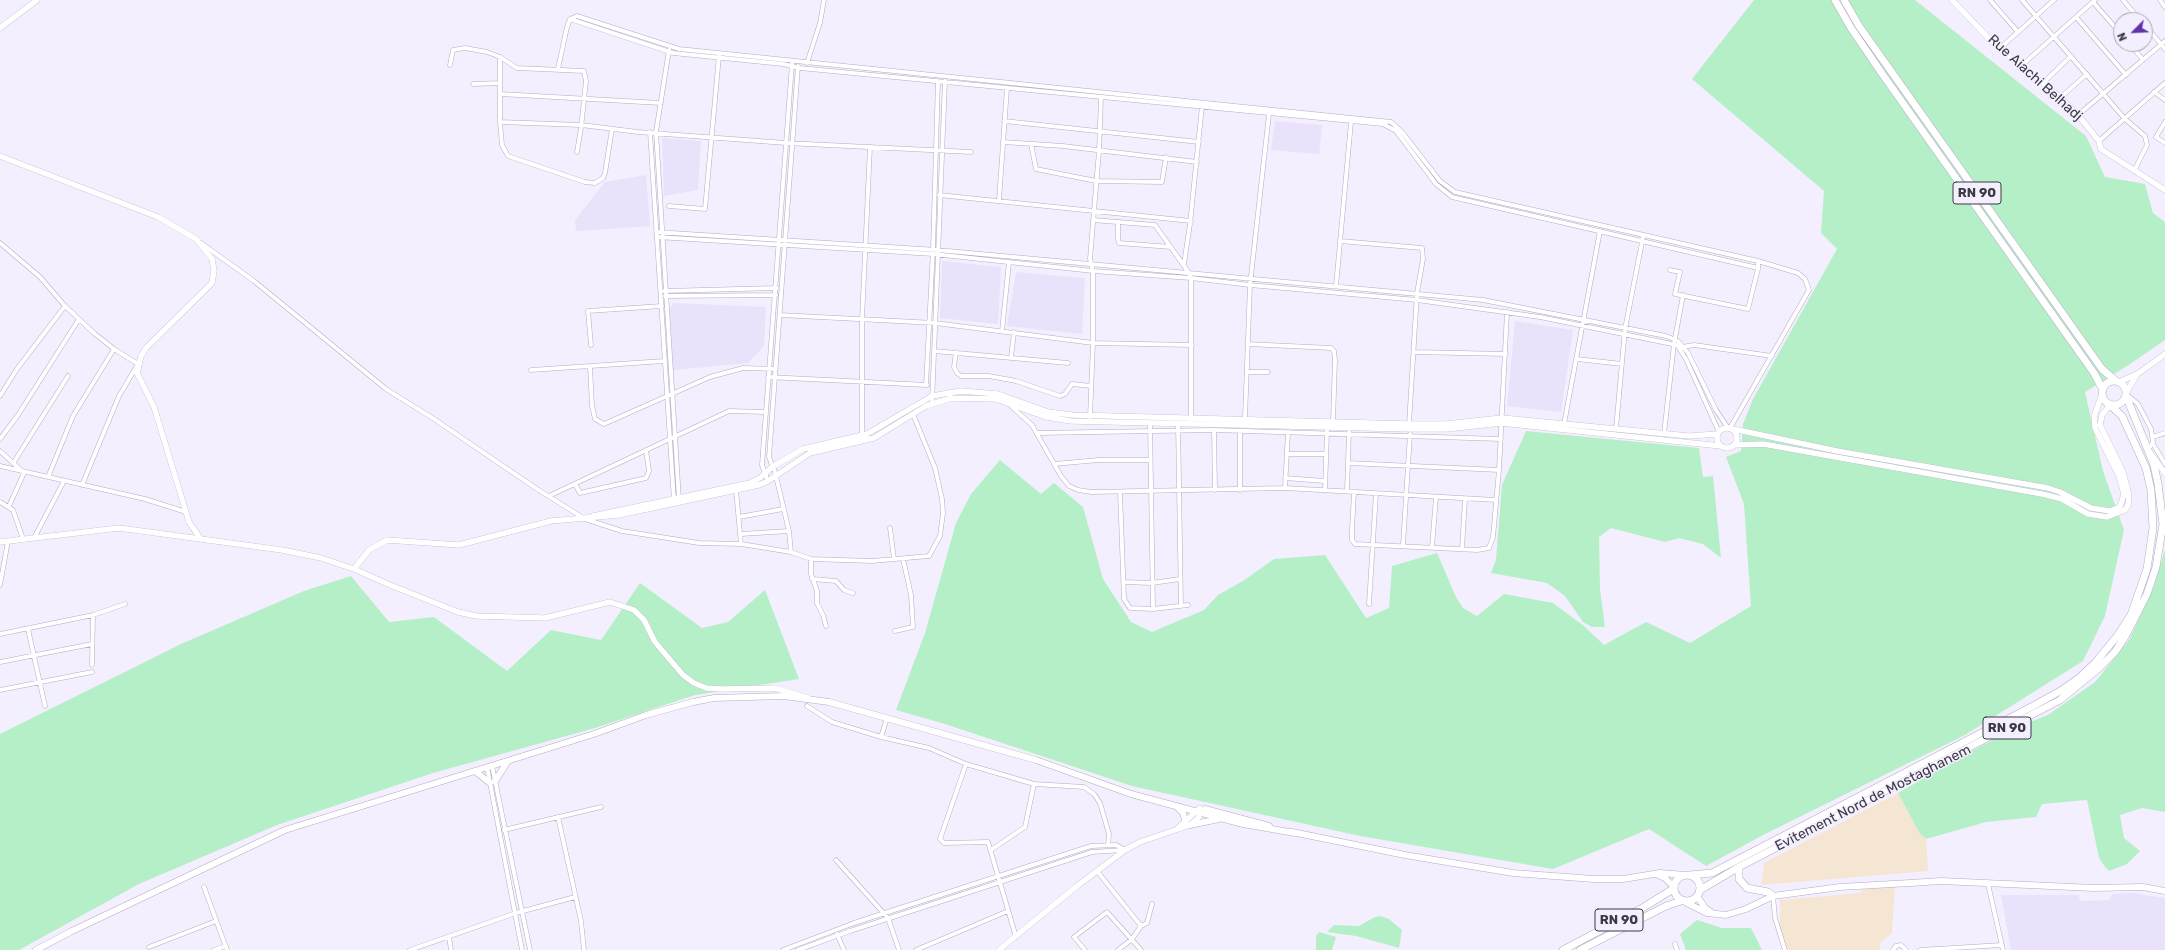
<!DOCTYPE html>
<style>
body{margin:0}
#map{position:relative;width:2165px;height:950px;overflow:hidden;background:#f4effe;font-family:Rubik,sans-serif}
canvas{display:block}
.north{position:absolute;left:2113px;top:12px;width:40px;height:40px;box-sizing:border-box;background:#f4effe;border:1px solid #aba7b4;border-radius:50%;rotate:246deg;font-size:11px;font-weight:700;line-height:16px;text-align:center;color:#3d3a44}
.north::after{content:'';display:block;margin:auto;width:14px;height:18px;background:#6333ab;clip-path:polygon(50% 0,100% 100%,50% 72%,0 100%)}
</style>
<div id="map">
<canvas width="2165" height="950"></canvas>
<div class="north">N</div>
</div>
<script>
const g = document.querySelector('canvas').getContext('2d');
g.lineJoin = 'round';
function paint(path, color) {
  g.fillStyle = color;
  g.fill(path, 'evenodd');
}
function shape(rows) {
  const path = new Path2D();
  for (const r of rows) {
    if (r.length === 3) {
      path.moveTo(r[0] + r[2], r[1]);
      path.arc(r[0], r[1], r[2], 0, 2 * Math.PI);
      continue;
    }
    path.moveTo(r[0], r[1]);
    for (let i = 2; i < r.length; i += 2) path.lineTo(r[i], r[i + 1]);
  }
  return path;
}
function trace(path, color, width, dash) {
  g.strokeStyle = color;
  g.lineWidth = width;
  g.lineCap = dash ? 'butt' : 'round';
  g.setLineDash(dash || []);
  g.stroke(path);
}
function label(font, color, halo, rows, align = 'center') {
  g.font = font + ' Rubik,sans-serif';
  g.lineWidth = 3;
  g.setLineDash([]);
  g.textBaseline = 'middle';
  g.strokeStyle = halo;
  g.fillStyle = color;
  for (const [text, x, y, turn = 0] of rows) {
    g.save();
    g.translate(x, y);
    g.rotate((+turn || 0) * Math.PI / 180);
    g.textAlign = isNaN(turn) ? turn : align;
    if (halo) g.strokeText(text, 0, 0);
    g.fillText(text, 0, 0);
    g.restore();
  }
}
paint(shape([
 [1275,121,1322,125,1319,154,1271,150],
 [662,138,701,141,698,190,664,196],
 [646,175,650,226,576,231,575,220,605,182],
 [942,261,1001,267,998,324,940,318],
 [1016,272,1085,278,1082,334,1007,326],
 [673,303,766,307,764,346,748,363,673,370,670,310],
 [1515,321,1573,330,1561,412,1507,406],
 [2131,893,2165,898,2165,950,2011,950,2001,895,2078,895,2081,901,2109,900,2112,894]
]), '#eae1fb');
paint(shape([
 [1898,793,1920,834,1926,839,1928,871,1761,885,1764,863],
 [1895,886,1892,933,1880,943,1880,950,1789,950,1780,933,1780,900,1860,893,1864,889]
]), '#f4e6d2');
paint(shape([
 [1754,0,1915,0,2086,136,2105,177,2145,184,2153,213,2165,222,2165,340,2127,366,2085,392,2103,471,2124,530,2105,616,2083,661,1965,735,1765,834,1706,866,1649,829,1553,869,1360,836,1132,786,945,724,896,710,925,633,956,523,971,494,1000,460,1041,494,1054,483,1083,507,1103,579,1131,622,1152,632,1204,610,1218,595,1243,581,1274,559,1325,555,1366,618,1389,608,1392,566,1437,553,1456,597,1463,608,1477,616,1504,594,1553,603,1584,626,1604,645,1646,622,1690,643,1751,606,1744,504,1726,457,1741,451,1743,424,1753,399,1837,249,1821,233,1824,191,1692,79],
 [1526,431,1699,448,1703,477,1713,476,1721,558,1703,544,1679,538,1665,542,1611,528,1599,537,1600,589,1605,627,1592,627,1583,622,1565,596,1547,583,1491,573,1496,560,1502,485],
 [2165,549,2165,812,2142,808,2120,815,2124,838,2140,851,2127,864,2109,871,2105,867,2099,858,2087,800,2042,804,2036,817,1986,822,1926,839,1920,834,1898,793,1968,753,2020,726,2048,715,2095,682,2129,640,2154,587],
 [351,576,389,622,434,617,507,671,551,630,601,640,640,583,702,628,728,622,765,590,799,679,695,695,595,728,433,773,277,825,139,884,19,950,0,950,0,734,181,644,304,591],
 [1380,916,1389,919,1402,930,1399,948,1356,936,1327,932,1334,925,1359,926,1375,917],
 [1697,920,1722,928,1751,928,1762,950,1686,950,1680,934],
 [1319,932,1336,937,1332,950,1316,950,1316,936]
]), '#b5efc7');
const street = shape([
 [1990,0,2018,32],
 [2022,0,2125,119,2145,136,2147,145,2134,171],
 [2123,0,2140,20],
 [2160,0,2165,7],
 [2093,2,2121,34],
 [2076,17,2126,75],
 [570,19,673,53,783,64,800,68,1383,124,1396,131,1436,184,1452,197,1758,268],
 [2145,25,2165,49],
 [2130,44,2143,60],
 [1999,49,2054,0],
 [669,50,656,132,679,500],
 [500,57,500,122,502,145,508,156,585,182,595,183,603,178,605,173,612,129],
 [807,63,820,23,824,0],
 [450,65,453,50,465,48,487,52,500,57,517,68,584,71,586,81,581,128,577,152],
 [2021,66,2095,0],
 [558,69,567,27,570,19,577,16,679,49,1391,122,1402,132,1440,181,1455,192,1758,261,1798,273,1805,279,1809,290,1730,428],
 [2043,83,2071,56],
 [473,84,500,83],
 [2154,92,2165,100],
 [500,94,661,103],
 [2060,98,2087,74],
 [2078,115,2165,41],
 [1004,121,1199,142],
 [500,122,581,125,638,132,786,143,971,152],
 [2165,122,2156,137,2165,143],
 [650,132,674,501],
 [2099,141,2165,83],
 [1003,142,1063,146,1197,162],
 [1031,144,1036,169,1096,181,1162,182,1166,157],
 [939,195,1191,221],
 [999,200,1007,88],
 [669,206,705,209,719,56],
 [1093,220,1155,225,1189,273,1191,278,1191,421],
 [1118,222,1118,239,1119,243,1171,247],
 [656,232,937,250,1483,300,1666,336,1678,341,1688,353,1716,410,1728,428],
 [657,237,933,254,1093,271,1191,278,1250,285,1417,300,1540,317,1677,345,1686,359,1719,432],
 [1340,241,1422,248,1423,259,1417,293,1409,424],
 [0,243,40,277,65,306,95,334,114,349,138,364,119,396,82,485],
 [201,243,254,281,386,389,434,419,537,489,585,519,622,531,699,543,741,544,736,490],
 [1184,264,1190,224,1202,106],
 [1670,270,1680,272,1675,294,1748,309,1758,269,1758,261],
 [1336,286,1351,122],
 [664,291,777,288],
 [665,296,776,295],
 [780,315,935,323,1093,343,1192,345],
 [1002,331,1009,262],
 [1247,344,1331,348,1334,351,1335,360,1333,421],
 [591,345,588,311,662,306],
 [1682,347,1694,345,1772,356],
 [934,351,1068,363],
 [956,352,954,367,957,373,961,376,989,376,1016,381,1060,396,1065,394,1072,384,1091,386],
 [1414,352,1506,354],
 [1011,358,1014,332],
 [1577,359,1622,364],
 [590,366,592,406,595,419,604,424,710,377,743,368,776,369],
 [531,370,664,361],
 [1247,372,1268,372],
 [768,377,927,385],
 [926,385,933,250,938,81],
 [2126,394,2138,404,2151,429,2153,442,2148,450],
 [0,396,17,369,65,306],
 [932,403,945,81],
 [1012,407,1032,425,1061,476,1069,486,1078,490,1092,492,1285,488,1496,500],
 [1090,417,1093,343,1093,271,1090,259,1099,151,1101,98],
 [1245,418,1250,285,1269,114],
 [1150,423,1153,609],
 [1178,423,1181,606],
 [1564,424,1600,231],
 [1616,429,1625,329,1643,237],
 [1214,430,1215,490],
 [1037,433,1214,430,1501,439],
 [1664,434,1674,344,1683,295],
 [862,437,862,319,870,147],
 [2153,437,2165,433],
 [0,439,18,415,79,319],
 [2153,444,2165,464],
 [0,451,24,473,9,506],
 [1287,454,1325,454],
 [14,462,68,376],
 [1348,463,1499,470],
 [1054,464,1099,460,1150,460],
 [0,466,145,499,186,512],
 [48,477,73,416,114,349],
 [1285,478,1324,481],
 [768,481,762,465,792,64],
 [575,484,580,493,646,478,649,471,646,450],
 [1285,488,1288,432],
 [1240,490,1240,431],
 [1325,491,1327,431],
 [1347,491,1349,432],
 [1120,492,1124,599,1130,608,1153,609,1188,605],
 [1354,492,1352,530,1352,540,1355,544,1477,550,1489,548,1493,537,1499,470,1507,312],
 [549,496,729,411,766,412],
 [0,502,13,510,23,539],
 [739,517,783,509],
 [890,528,894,559],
 [741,534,789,531],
 [34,538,64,481],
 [741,544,791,552,811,559,872,561,929,556,940,536,943,513,942,499,935,468,913,414],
 [1403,545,1410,434],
 [1432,547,1436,497],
 [1462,549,1465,499],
 [791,552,789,531,775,472,769,457,798,66],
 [811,559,811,574,817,591,817,603,823,615,826,626],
 [812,579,836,581,844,590,853,593],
 [1123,582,1152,583,1180,579],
 [0,585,8,541],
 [1369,604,1376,493],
 [28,629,45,706],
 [895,631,913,627,911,595,903,559],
 [0,634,93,615,125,604],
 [0,662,92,644],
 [92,665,93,615],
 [0,690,92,672],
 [807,706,832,722,881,737,929,748,966,764,1034,784,1084,787,1094,794,1100,803,1109,834,1108,845],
 [881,737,887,718],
 [966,764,940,839,944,843,988,842,1016,937],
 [492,766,530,950],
 [487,767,522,950],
 [558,817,581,921,584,950],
 [504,830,601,807],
 [991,850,1025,827,1034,784],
 [836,860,888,918,899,950],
 [1097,871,1141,926,1132,939,1118,950],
 [1988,884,2003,950],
 [204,887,227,950],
 [1773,896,1775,918,1785,950],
 [1141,926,1147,923,1152,904],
 [837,934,844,950],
 [449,937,451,950],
 [1675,944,1677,950],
 [149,947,216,921],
 [214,950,226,946],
 [410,950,516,913,575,897],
 [783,950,854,923,1091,846,1116,845,1125,850],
 [798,950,850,931,1092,852,1124,850],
 [916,950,1008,911],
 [1085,950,1074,937,1107,912,1141,950],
 [1893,950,1896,946,1901,945,1906,950],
 [1920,950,2002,945]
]);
const secondary = shape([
 [1952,0,1997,47,2054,92,2078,115,2099,141,2101,149,2165,190],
 [0,28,37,0],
 [0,156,158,217,196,239,212,259,214,271,212,283,146,348,141,356,137,373,154,407,189,522,200,538],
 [2119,382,2139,373,2165,354],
 [2126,393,2136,376],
 [1727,438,10],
 [1733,429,1837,451,2048,488,2060,492,2091,508,2110,511,2120,507,2124,494,2119,476,2095,428,2094,417,2102,394],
 [1734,445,1763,444,2042,494,2062,499,2088,514,2107,517,2125,510,2128,505,2129,495,2123,472,2100,425,2102,415,2110,405],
 [2151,454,2165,473],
 [593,516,750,483,760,478,772,467,803,449,867,434,932,396,961,391,998,394,1048,412,1072,415,1409,424,1446,424,1502,418,1689,436,1718,434],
 [0,542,119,528,282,550,321,558,354,569,390,585,458,612,476,616,545,618,610,602,634,610,644,620,655,642,666,655,683,675,694,683,706,688,721,689,775,688,808,698],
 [354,569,369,550,387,540,459,545,551,521,619,515,759,485,768,481,810,453,874,438,926,406,952,398,996,399,1046,417,1071,421,1410,429,1447,429,1501,423,1721,446],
 [999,950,1077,886,1125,850,1140,842,1190,825,1199,817,1200,808,1177,829]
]);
const primary = shape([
 [475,771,490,783],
 [495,781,508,761],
 [1176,806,1183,813,1185,820],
 [1205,809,1269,826],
 [1190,825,1219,819],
 [1292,832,1405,855,1513,873,1594,879,1623,879,1660,873,1686,875],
 [1658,875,1665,878,1673,886],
 [1697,896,1705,908,1711,912],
 [1685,902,1707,913,1726,915,1746,909,1773,896,1840,887,1910,883,1941,881,2094,888,2143,887,2165,891],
 [36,950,72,931,285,830,594,734,646,715,693,702,714,698,784,696,829,702,1036,760,1131,794,1243,824,1295,833]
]);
const highway = shape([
 [1835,0,1851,28,1883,75,2094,373,2103,390],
 [1844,0,1859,26,2102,369,2116,381],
 [2114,393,12],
 [1739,867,1739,879,1747,888,1768,892,1773,896],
 [1687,888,13],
 [1690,875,1712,873,2033,706,2062,690,2079,678,2095,663,2118,635,2131,615,2147,569,2153,528,2151,490,2146,468,2122,416,2110,405],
 [1700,890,1739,867,2060,700,2098,669,2115,652,2126,635,2147,594,2156,567,2163,524,2158,484,2154,465,2126,396],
 [1563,950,1644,907,1673,889],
 [1580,950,1666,906,1681,901]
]);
trace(street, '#b4abc4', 5);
trace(secondary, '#b4abc4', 6);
trace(primary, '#b4abc4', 7);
trace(highway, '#b4abc4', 8);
trace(street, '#fff', 4);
trace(secondary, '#fff', 5.5);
trace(primary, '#fff', 6);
trace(highway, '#fff', 7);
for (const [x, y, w] of [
 [1977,193,48],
 [2007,728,48],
 [1619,920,48]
]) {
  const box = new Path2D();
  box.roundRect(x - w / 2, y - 11, w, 22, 3);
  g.fillStyle = '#f4effe';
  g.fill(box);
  trace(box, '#3d3a44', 1);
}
label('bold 13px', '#3d3a44', null, [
 ["RN 90",1977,193],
 ["RN 90",2007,728],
 ["RN 90",1619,920]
]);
label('14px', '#3d3a44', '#f4effe', [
 ["Rue Aiachi Belhadj",2035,78,42],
 ["Evitement Nord de Mostaghanem",1873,798,-27]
]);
</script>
